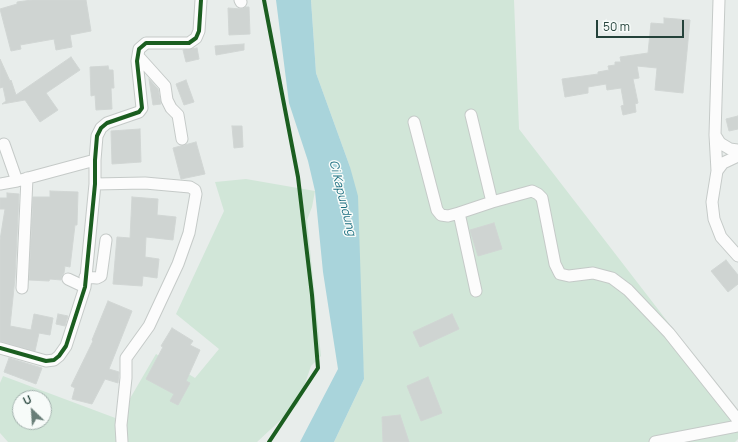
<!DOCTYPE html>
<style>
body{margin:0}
#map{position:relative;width:738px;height:442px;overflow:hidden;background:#e8edeb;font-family:Manrope,sans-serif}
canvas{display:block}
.north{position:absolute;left:12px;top:390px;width:40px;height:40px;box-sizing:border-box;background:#f7fbf9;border:1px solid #a3b1ad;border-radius:50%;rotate:335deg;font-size:11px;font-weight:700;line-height:16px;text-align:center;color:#24423a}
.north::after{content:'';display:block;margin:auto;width:14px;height:18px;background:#697e78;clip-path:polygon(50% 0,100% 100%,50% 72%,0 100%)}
.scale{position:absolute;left:596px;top:20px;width:88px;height:18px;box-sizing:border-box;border:2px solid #24423a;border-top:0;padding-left:5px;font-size:12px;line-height:14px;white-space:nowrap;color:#24423a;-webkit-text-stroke:3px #f7fbf9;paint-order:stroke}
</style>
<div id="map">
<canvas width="738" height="442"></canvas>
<div class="north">U</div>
<div class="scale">50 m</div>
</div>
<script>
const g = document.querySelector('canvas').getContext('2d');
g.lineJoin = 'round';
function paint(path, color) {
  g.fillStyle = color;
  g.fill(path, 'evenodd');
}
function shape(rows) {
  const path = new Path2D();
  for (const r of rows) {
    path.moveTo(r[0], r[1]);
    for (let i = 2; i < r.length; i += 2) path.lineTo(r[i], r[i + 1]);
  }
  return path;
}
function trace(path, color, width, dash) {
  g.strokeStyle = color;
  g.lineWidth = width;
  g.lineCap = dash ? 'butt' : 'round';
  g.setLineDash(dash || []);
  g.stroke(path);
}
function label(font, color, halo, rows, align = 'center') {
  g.font = font + ' Manrope,sans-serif';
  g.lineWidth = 3;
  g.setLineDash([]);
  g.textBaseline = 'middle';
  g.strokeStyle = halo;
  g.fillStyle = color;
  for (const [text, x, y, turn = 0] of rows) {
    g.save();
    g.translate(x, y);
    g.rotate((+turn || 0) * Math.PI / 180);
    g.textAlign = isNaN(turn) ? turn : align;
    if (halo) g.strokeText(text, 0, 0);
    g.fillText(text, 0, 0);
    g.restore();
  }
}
paint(shape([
 [311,0,514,0,519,129,738,413,738,439,735,442,334,442,364,379,350,167,316,73],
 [246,179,315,191,312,207,307,220,321,356,311,366,298,404,257,442,8,442,0,433,0,383,3,376,118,419,156,354,195,378,219,349,176,314,224,211,215,182],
 [20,398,44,398,44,422,20,422]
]), '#d1e6d8');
paint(shape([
 [276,0,311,0,316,73,350,167,358,196,364,379,334,442,300,442,338,369,323,272,315,191,308,161,289,103]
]), '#a9d4db');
const building = shape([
 [32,0,86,0,91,31,70,35,72,47,56,50,54,39,20,45,21,49,11,51,0,9,17,4,17,2,32,0],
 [245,7,249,7,250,34,229,35,228,8,241,9,245,7],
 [664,18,690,20,683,93,655,90,657,68,637,66,639,78,633,79,638,103,635,104,636,112,623,115,621,106,624,105,621,88,607,90,606,84,588,87,588,93,565,97,562,79,598,74,598,72,609,70,608,66,615,65,615,62,621,62,620,57,648,53,651,23,664,24,664,18],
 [244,44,244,50,216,55,215,46,244,44],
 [197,48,199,59,186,62,183,50,197,48],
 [71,57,80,70,46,93,58,110,40,122,25,100,2,104,6,101,3,87,0,88,0,59,10,81,11,80,16,95,71,57],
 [108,66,109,70,113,70,114,88,111,88,112,109,96,110,95,95,91,96,90,67,108,66],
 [149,79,158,89,161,104,153,105,149,79],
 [186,80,194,102,184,105,176,84,186,80],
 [738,116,738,129,729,131,726,119,738,116],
 [232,126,242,126,243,147,234,148,232,126],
 [140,129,141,162,112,164,111,131,140,129],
 [196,142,205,174,181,179,173,148,196,142],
 [50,191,78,192,77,225,75,225,70,267,65,266,64,273,62,276,61,280,50,279,49,281,29,280,33,197,50,197,50,191],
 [7,193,19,194,15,278,10,326,31,330,34,314,53,318,50,335,39,333,35,351,0,341,0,240,5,209,0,209,0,198,7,198,7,193],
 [132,197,158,199,157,215,176,217,173,240,146,237,145,257,159,259,157,278,143,276,142,286,113,284,117,237,130,238,132,197],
 [494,223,502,249,478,256,470,230,494,223],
 [726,260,738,275,738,284,728,292,711,271,726,260],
 [108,301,132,311,109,369,119,372,118,383,105,379,92,404,72,399,75,388,71,386,93,341,92,340,108,301],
 [58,314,68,316,65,326,56,324,58,314],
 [452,314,459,329,420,347,413,332,452,314],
 [172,328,193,341,190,345,200,350,186,381,190,383,178,405,170,401,174,394,146,379,163,347,161,346,172,328],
 [9,358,42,368,36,384,4,372,9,358],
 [428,377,442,413,421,421,407,386,428,377],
 [400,415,409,442,383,442,382,417,400,415]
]);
paint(building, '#cfd4d2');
trace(building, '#d1d6d4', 1);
const minor = shape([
 [240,0,241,2],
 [719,0,715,135,720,143,730,149,738,150],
 [138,56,165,86,167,100,171,108,178,115,182,139],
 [471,115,492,202,532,191,538,194,542,198,555,264,560,274,569,276,593,273,612,278,628,290,669,333,738,420],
 [414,122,437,210,441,215,448,216,459,213,476,291],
 [715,135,717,171,712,202,714,219,721,237,738,256],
 [4,144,17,181],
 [717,171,723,163,738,156],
 [0,184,17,181,95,160],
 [95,184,145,183,190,187,195,190,196,194,189,233,178,264,149,326,126,358,126,378,121,425,122,442],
 [459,213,492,202],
 [85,277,97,278,101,276,106,240],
 [68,279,85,287],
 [22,288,27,178],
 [0,348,46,361,54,360,59,356,66,346,85,287,95,184,95,160,97,136,101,128,107,123,139,112,142,108,137,61,139,49,146,43,189,43,196,38,199,31,201,0],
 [655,442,738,426]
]);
trace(minor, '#c5cac8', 13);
trace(minor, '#fcfcfc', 11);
trace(shape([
 [264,0,298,177,312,295,318,368,269,442],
 [0,348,46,361,54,360,59,356,66,346,85,287,95,184,95,160,97,136,101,128,107,123,139,112,142,108,137,61,139,49,146,43,189,43,196,38,199,31,201,0]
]), '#1b5e20', 4);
label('italic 12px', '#1c6f80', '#f7fbf9', [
 ["Ci Kapundung",342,198,76]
]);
</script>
